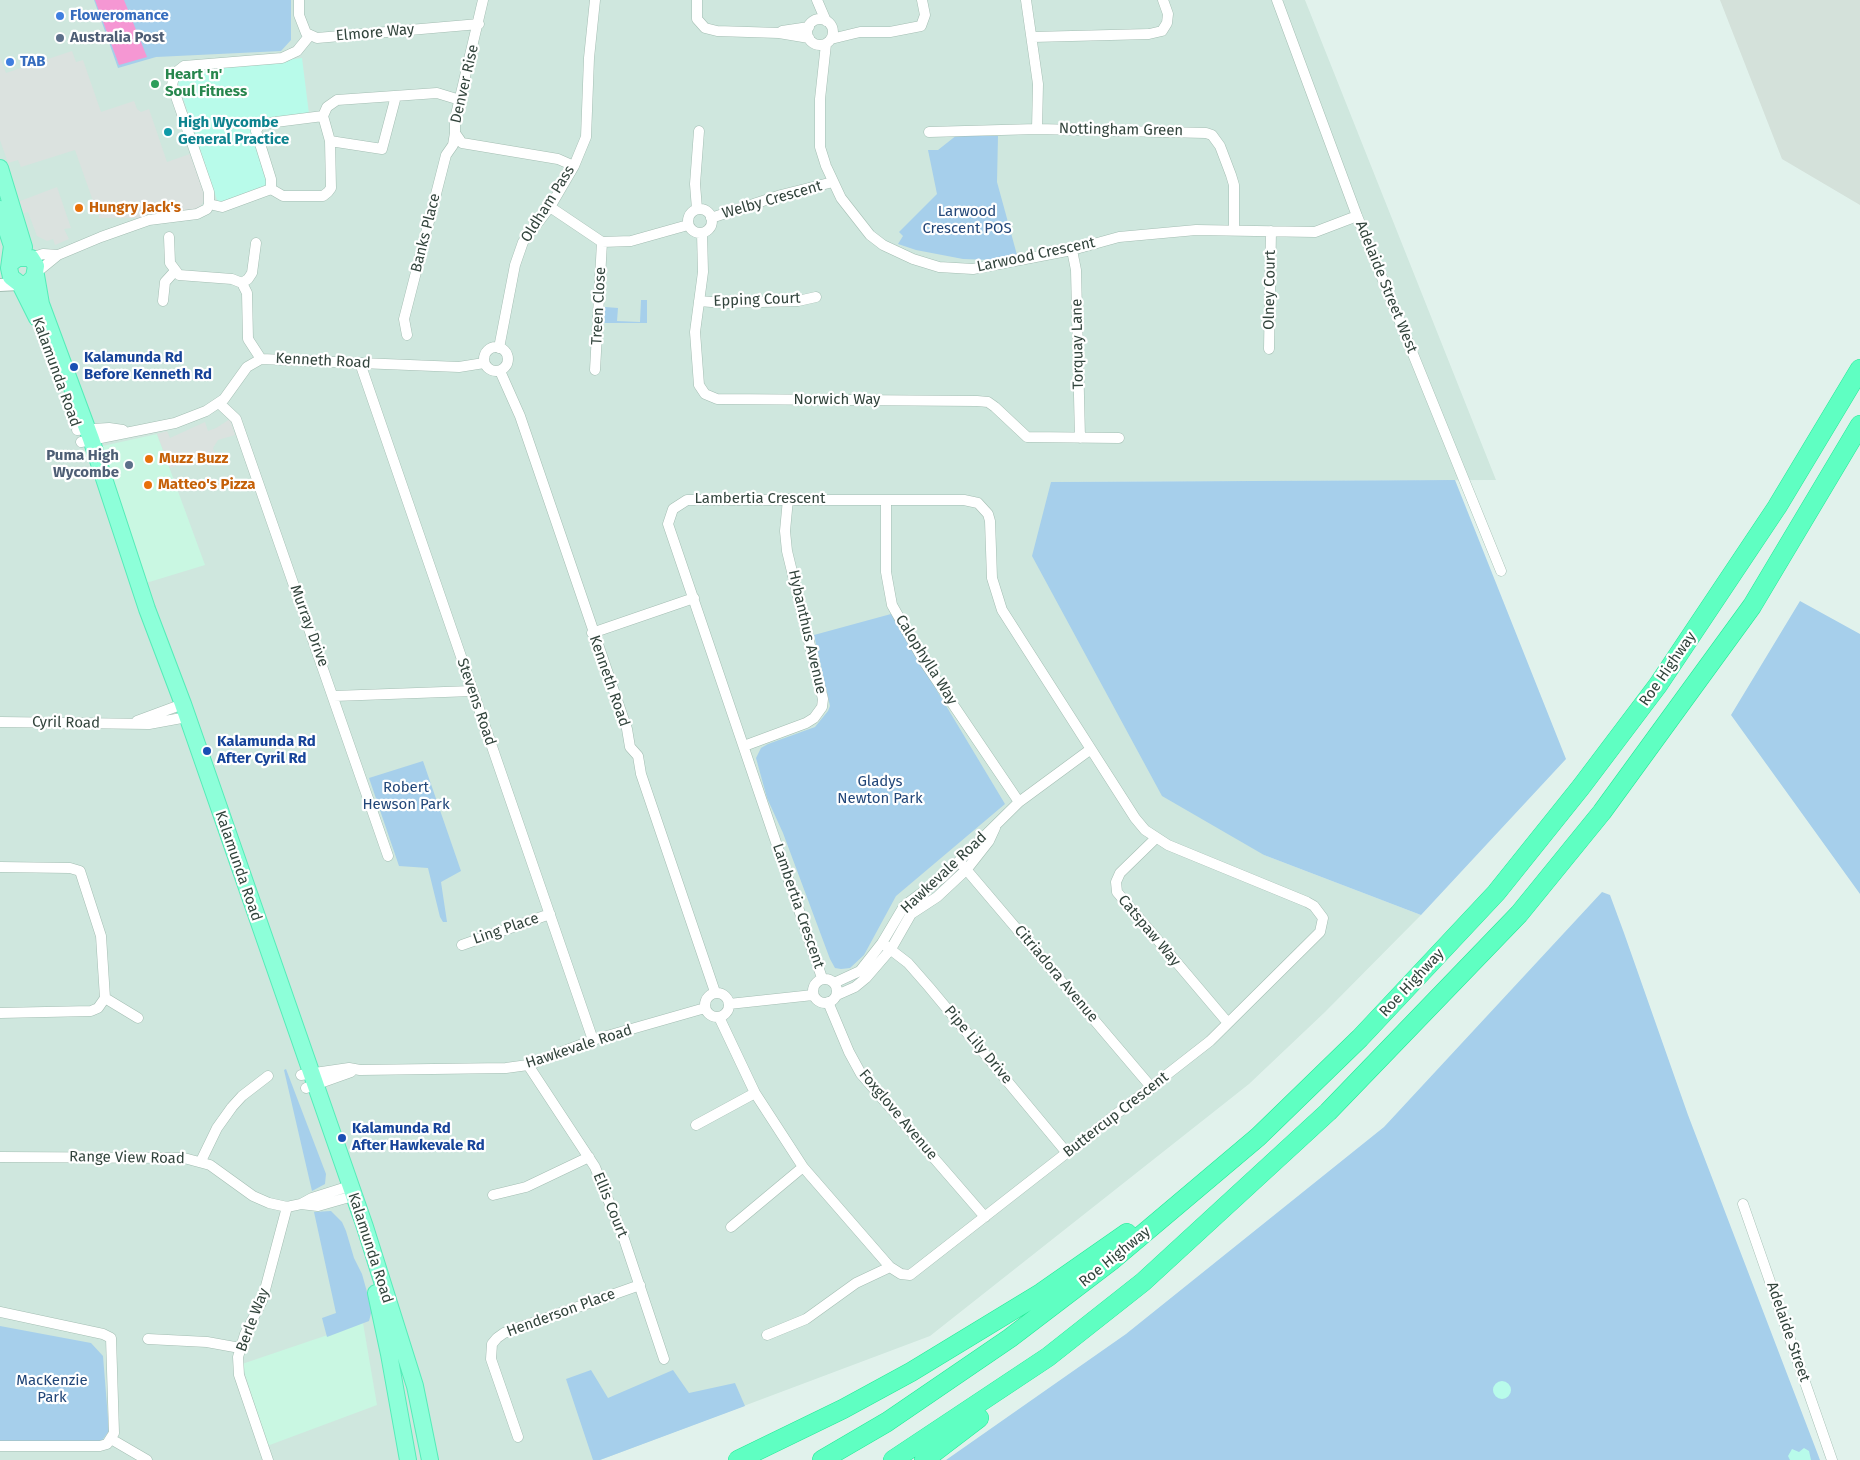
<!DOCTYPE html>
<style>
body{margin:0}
canvas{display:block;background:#e1f2ec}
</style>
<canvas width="1860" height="1460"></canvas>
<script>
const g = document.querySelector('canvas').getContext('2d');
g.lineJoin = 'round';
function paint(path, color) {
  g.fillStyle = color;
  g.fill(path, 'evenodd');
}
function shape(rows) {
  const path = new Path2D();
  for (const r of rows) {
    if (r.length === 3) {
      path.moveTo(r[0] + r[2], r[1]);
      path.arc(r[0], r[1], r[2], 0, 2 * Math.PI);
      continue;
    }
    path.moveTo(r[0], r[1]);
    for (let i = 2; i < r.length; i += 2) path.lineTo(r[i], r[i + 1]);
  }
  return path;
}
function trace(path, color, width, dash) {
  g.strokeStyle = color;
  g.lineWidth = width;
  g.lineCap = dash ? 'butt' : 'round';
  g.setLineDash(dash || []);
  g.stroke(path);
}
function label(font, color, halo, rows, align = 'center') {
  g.font = font + ' "Fira Sans",sans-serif';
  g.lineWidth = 4.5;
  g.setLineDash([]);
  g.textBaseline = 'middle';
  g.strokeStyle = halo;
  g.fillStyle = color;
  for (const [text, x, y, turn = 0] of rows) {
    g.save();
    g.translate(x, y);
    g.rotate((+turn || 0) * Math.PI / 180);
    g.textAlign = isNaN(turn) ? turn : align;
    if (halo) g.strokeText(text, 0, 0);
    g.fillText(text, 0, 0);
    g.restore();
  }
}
paint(shape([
 [0,0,1305,0,1496,480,1051,482,1264,855,1421,915,1325,1012,1249,1084,930,1336,600,1460,0,1460]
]), '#cfe7de');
paint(shape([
 [157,434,205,565,146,583,98,447],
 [363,1323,377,1405,267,1446,242,1364]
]), '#c9f7e2');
paint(shape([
 [1720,0,1860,0,1860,205,1782,159]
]), '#d4e1da');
paint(shape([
 [94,0,291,0,291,40,281,51,156,57,118,68],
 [957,135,998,136,997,182,1017,255,991,260,963,259,916,250,898,244,903,236,899,232,937,194,928,150,938,150],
 [641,300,647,300,647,323,604,323,605,307,618,308,617,321,640,322],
 [1455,480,1566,759,1421,915,1264,855,1162,796,1032,556,1051,482],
 [1800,601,1860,634,1860,894,1731,715],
 [891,614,1005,804,896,896,864,955,850,968,841,969,835,968,830,959,783,833,767,798,756,758,761,748,768,744,815,727,828,711,830,706,814,635],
 [423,761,461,871,441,882,447,922,443,922,440,917,428,868,399,866,369,778],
 [1602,892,1610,895,1624,933,1688,1115,1820,1460,946,1460,1126,1334,1384,1127],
 [286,1069,326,1174,325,1184,312,1191,284,1070],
 [331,1211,342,1222,346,1231,354,1258,362,1274,372,1310,369,1321,327,1337,322,1318,336,1313,314,1212],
 [0,1326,91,1343,103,1356,109,1431,100,1443,0,1443],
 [591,1370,608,1398,673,1370,689,1393,735,1383,745,1406,600,1460,593,1460,566,1379]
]), '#a6cfeb');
paint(shape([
 [302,58,309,114,250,123,268,188,218,203,178,83,179,77,186,72],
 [1502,1390,9],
 [1804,1448,1809,1451,1811,1460,1790,1460,1788,1456,1792,1449,1799,1452]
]), '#b8fbea');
paint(shape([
 [72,51,76,62,83,60,101,112,134,101,137,109,141,112,149,109,167,162,190,154,204,193,205,200,198,209,143,218,99,218,99,209,93,201,75,150,21,167,18,160,8,163,0,140,0,57,6,73],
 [57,187,71,228,64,229,69,239,55,245,53,239,47,241,37,236,28,212,20,214,15,203],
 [230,419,235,435,218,440,213,448,215,453,170,468,157,434,167,431,170,438,205,422,208,431,216,428]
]), '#dbe2df');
paint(shape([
 [95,0,124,0,147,57,119,65]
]), '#f597d3');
const minor = shape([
 [299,0,299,15,306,33,317,38,479,24],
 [483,0,455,119,455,133,462,143,558,159,574,166],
 [697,0,697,19,705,28,717,31,779,33,809,38],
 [817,0,826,21],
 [1026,0,1038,84,1037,129],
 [1277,0,1357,216,1501,571],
 [820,32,13],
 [782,31,809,27],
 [1033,37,1149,34,1162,31,1167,23,1168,14,1163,0],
 [831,39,860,32,890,32,921,26,925,15,922,0],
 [826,44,820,99,820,147,826,166,841,198,870,235,883,245,913,259,939,267,973,269,1072,250,1119,237,1196,230,1315,232,1357,216],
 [323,116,330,141],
 [929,132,1037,129,1206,133,1212,135,1220,146,1231,175,1234,185,1234,230],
 [271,189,283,196,323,196,328,192,331,188,330,141,382,149,396,96],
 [209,204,222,207,271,189,271,179,256,131,260,124,323,116,327,107,337,100,437,93,460,100],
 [550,207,602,242,631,241,688,225],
 [700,221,12],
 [697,209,695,184,699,131],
 [711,218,781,195,833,182],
 [702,233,703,272,695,332,699,385,705,394,717,399,977,401,988,402,995,407,1027,437,1119,438],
 [169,237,170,263,179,275,232,279,242,283,247,293,248,339,261,359],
 [1072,250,1076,270,1080,438],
 [31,258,43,254,58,255],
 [36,273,58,255,101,237,149,220,197,214,207,209,209,204,209,192,172,85,175,73,184,66,282,58,297,51,310,35],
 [242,283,248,279,252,273,256,243],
 [163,301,165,282,175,271],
 [699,301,724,303,798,301,816,297],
 [407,335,404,319,446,155,453,145,455,133],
 [496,359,12],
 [499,348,515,265,523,242,550,207,574,166,586,137,589,58,595,0],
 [1269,349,1271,231],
 [360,363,593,1040],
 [595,370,602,242],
 [500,371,520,416,627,729,630,747,638,756,641,774,715,992],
 [219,403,236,419,388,856],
 [77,430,109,428,123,430],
 [81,442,175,423,206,411,224,399,247,367,261,359,459,367,484,363],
 [886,500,886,572,892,605,925,663,1019,802],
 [592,633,694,598],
 [334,696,472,691],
 [137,721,183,704],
 [0,722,149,724,187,717],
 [744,746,806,723,814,718,822,707,823,699,787,551,785,531,788,499],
 [1156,838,1120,873,1116,882,1117,892,1228,1023],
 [959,861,1152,1088],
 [0,867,70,868,80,871,101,936,105,998,98,1008,91,1011,0,1013],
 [882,943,908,963,929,987,1067,1153],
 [462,945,550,914],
 [825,991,12],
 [834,983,860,971,882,943,904,906,943,877,1019,802,1091,749],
 [717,1005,12],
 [837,995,855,987,866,978,891,949,911,914,937,897,967,869,989,841,995,828],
 [105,998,138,1018],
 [828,1002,849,1052,861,1074,985,1217],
 [729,1004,813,995],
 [719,1017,755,1093,803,1167,890,1267,901,1274,910,1275,1210,1041,1320,932,1323,918,1314,906,1307,902,1168,845,1145,830,1135,818,1002,610,992,578,990,521,988,514,978,503,964,500,687,500,673,509,668,524,822,978],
 [528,1065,595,1167,624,1239,664,1359],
 [301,1075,349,1068,360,1070,506,1068,528,1065,593,1040,705,1008],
 [306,1088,351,1072],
 [696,1125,755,1093],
 [0,1157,184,1158,210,1165,253,1196,269,1203,287,1207,301,1204,318,1206,353,1196],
 [201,1161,217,1128,232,1107,242,1096,268,1076],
 [493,1195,526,1187,589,1157],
 [301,1204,312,1198,350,1186],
 [1743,1204,1832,1460],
 [731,1227,803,1167],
 [0,1312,103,1334,111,1338,114,1433,107,1444,100,1446,0,1446],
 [767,1335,806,1319,856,1283,890,1267],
 [148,1339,207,1342,240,1348],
 [518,1437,491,1359,492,1344,497,1338,504,1333,640,1285],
 [111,1439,147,1460],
 [268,1460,239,1375,238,1357,245,1334,262,1301,287,1207]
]);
const tertiary = shape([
 [0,285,18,284]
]);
const primary = shape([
 [0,168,24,247],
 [0,209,12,246,9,268,11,277,20,284,27,284,34,277,36,266,31,258,18,258,11,263],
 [36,275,41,304,91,439,147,609,183,704,365,1227,415,1386,430,1460],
 [20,284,37,318],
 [376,1293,389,1354,408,1460]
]);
const motorway = shape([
 [738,1460,843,1409,911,1372,1041,1293,1127,1233],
 [822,1460,887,1422,1010,1338,1111,1261,1258,1137,1360,1038,1496,893,1581,787,1658,685,1777,507,1860,369],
 [893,1460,1048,1357,1143,1282,1328,1112,1519,914,1602,812,1752,606,1860,425],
 [924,1460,979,1418]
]);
trace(minor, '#a4beb3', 11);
trace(tertiary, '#a4beb3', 14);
trace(primary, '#55ecb8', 18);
trace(motorway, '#24e997', 20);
trace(minor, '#fff', 10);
trace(tertiary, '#fff', 12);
trace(primary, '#8dffd9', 16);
trace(motorway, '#5fffc2', 19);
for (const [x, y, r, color] of [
 [60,16,5,"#3f7fe0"],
 [60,38,5,"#5c6f8a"],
 [10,62,5,"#3f7fe0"],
 [155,84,5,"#2e9e5b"],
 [168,132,5,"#0f9aa8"],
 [79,208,5,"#e8710a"],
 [74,367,5,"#1a4fb4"],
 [149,459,5,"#e8710a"],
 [129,465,5,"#5c6f8a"],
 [148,485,5,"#e8710a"],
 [207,751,5,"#1a4fb4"],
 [342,1138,5,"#1a4fb4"]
]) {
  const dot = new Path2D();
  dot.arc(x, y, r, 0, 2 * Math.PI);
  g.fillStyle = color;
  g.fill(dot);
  trace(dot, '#fff', 2);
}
label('bold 15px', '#366cbe', '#fff', [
 ["Floweromance",70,16],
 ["TAB",20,62]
], 'left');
label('15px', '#32443c', '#fff', [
 ["Elmore Way",375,33,-5],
 ["Denver Rise",465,84,-77],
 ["Nottingham Green",1121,130,1],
 ["Welby Crescent",772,200,-16],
 ["Oldham Pass",548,204,-58],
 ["Banks Place",426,233,-76],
 ["Larwood Crescent",1036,255,-12],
 ["Adelaide Street West",1386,287,68],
 ["Olney Court",1270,290,-89],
 ["Epping Court",757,300,-2],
 ["Treen Close",599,306,-87],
 ["Torquay Lane",1078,344,-91],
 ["Kenneth Road",323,361,3],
 ["Kalamunda Road",56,372,70],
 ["Norwich Way",837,400],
 ["Lambertia Crescent",760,499],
 ["Murray Drive",309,626,70],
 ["Hybanthus Avenue",807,632,77],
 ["Calophylla Way",926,660,58],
 ["Roe Highway",1668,669,-55],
 ["Kenneth Road",609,681,71],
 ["Stevens Road",476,702,71],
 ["Cyril Road",66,723,1],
 ["Kalamunda Road",238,866,71],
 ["Hawkevale Road",944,873,-43],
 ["Lambertia Crescent",798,906,71],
 ["Ling Place",506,929,-19],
 ["Catspaw Way",1149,931,50],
 ["Citriadora Avenue",1056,974,50],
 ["Roe Highway",1412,983,-47],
 ["Pipe Lily Drive",978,1045,50],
 ["Hawkevale Road",579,1047,-18],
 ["Foxglove Avenue",898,1115,50],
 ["Buttercup Crescent",1116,1115,-38],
 ["Range View Road",127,1158,1],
 ["Ellis Court",610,1205,68],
 ["Kalamunda Road",370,1248,72],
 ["Roe Highway",1115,1257,-39],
 ["Henderson Place",561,1313,-20],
 ["Berle Way",253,1320,-69],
 ["Adelaide Street",1788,1332,71]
]);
label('bold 15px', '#4e5e75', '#fff', [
 ["Australia Post",70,38],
 ["Puma High",119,456,"right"],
 ["Wycombe",119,473,"right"]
], 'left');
label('bold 15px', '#27864d', '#fff', [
 ["Heart 'n'",165,75],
 ["Soul Fitness",165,92]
], 'left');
label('bold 15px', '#0d838f', '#fff', [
 ["High Wycombe",178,123],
 ["General Practice",178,140]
], 'left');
label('bold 15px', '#c56008', '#fff', [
 ["Hungry Jack's",89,208],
 ["Muzz Buzz",159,459],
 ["Matteo's Pizza",158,485]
], 'left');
label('15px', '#224779', '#fff', [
 ["Larwood",967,212],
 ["Crescent POS",967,229],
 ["Gladys",880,782],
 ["Newton Park",880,799],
 ["Robert",406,788],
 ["Hewson Park",406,805],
 ["MacKenzie",52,1381],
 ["Park",52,1398]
]);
label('bold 15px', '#164399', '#fff', [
 ["Kalamunda Rd",84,358],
 ["Before Kenneth Rd",84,375],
 ["Kalamunda Rd",217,742],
 ["After Cyril Rd",217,759],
 ["Kalamunda Rd",352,1129],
 ["After Hawkevale Rd",352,1146]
], 'left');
</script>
